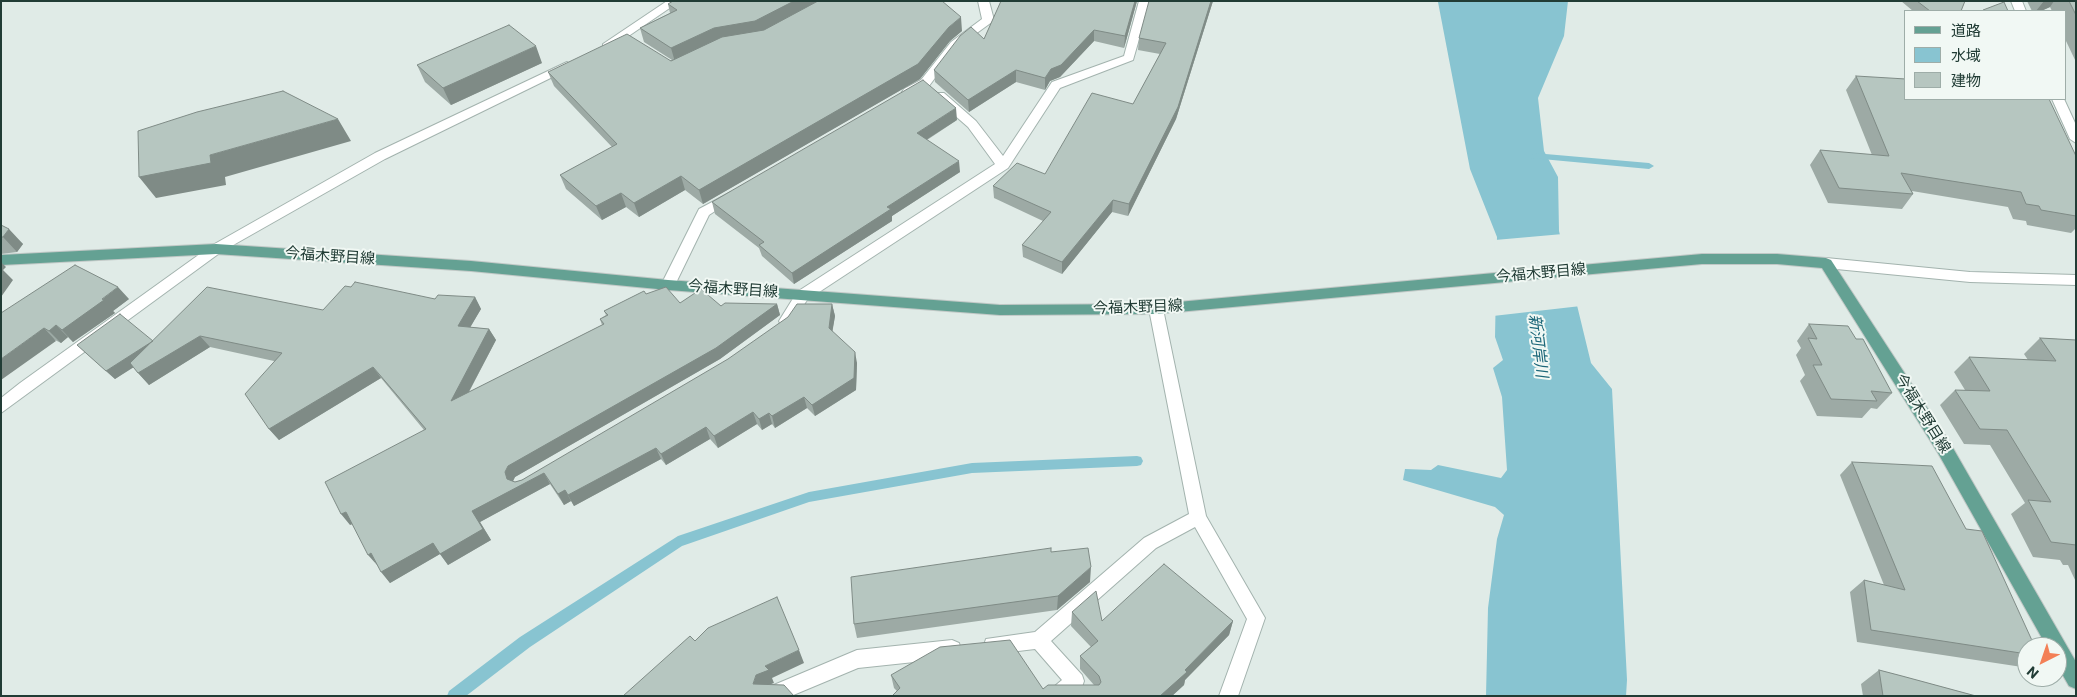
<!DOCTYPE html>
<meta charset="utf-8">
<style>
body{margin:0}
#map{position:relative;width:2077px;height:697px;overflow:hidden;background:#e0ebe7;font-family:Roboto,"Noto Sans JP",sans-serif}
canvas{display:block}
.frame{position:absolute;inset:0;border:2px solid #213c35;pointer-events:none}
.legend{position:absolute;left:1904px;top:10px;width:162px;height:90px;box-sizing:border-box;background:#f1f8f4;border:1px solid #9eada8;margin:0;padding:6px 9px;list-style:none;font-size:15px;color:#213c35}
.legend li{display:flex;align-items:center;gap:10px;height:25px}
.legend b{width:25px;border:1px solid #9eada8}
.north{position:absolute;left:2017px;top:637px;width:50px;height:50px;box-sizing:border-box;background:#f1f8f4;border:1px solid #9eada8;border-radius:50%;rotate:221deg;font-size:14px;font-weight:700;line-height:20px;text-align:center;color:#213c35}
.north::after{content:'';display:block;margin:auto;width:18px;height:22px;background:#f38057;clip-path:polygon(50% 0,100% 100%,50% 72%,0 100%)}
</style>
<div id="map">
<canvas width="2077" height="697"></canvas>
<div class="frame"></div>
<ul class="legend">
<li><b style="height:6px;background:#64a193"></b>道路</li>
<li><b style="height:14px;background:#88c4d1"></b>水域</li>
<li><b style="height:14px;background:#b6c6c0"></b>建物</li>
</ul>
<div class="north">N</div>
</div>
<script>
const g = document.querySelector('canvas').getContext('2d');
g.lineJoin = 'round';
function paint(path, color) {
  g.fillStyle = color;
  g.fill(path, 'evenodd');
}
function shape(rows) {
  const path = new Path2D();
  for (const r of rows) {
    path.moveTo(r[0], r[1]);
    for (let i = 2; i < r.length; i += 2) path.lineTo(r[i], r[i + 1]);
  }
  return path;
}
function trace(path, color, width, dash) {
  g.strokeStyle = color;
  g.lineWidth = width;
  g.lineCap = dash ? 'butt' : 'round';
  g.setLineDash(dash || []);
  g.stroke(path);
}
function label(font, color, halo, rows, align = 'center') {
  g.font = font + ' Roboto,"Noto Sans JP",sans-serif';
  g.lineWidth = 4;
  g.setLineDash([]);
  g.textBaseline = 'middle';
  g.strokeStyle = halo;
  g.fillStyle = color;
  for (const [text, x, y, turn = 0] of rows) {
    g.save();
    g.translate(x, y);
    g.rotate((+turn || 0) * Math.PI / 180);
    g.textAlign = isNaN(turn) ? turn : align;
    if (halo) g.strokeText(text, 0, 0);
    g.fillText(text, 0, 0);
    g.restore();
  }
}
paint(shape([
 [1568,1,1564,36,1538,98,1544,151,1558,177,1559,231,1591,363,1612,389,1627,680,1626,696,1486,696,1488,608,1497,539,1504,515,1495,507,1403,480,1405,469,1431,470,1438,465,1501,478,1507,470,1502,397,1493,368,1503,360,1495,337,1497,237,1470,169,1438,2]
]), '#88c4d1');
paint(shape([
 [1563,234,1581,306,1493,316,1495,240]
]), '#e0ebe7');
paint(shape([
 [1534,153,1649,163,1654,166,1649,169,1531,158,1529,156,1534,153],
 [1137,456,1141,457,1143,461,1141,465,1137,466,972,473,809,502,682,546,530,647,466,696,447,696,449,691,520,637,678,536,809,492,972,463,1137,456]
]), '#88c4d1');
const minor = shape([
 [667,1,680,1,611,48,603,48,603,44,667,1],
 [978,1,989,1,994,20,992,22,959,46,929,86,912,95,904,95,902,92,904,89,921,80,951,42,982,19,978,1],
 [1139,1,1150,1,1133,60,1060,88,1008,168,807,300,791,325,781,325,779,321,797,292,995,164,968,127,936,99,934,96,936,93,944,93,976,121,1003,156,1052,82,1124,56,1139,1],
 [2011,1,2022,1,2026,11,2015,11,2011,1],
 [567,62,573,66,571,68,385,159,221,252,1,413,1,398,20,383,211,246,375,153,567,62],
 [2052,99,2064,99,2076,125,2076,143,2070,139,2052,99],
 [731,192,738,196,709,215,673,289,663,289,661,285,699,209,731,192],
 [1826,258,1970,272,2076,275,2076,285,1970,282,1826,268,1819,263,1826,258],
 [1156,304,1161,305,1163,309,1206,516,1265,618,1238,696,1219,696,1247,619,1195,527,1156,548,1051,641,1082,675,1084,681,1082,687,1072,696,1048,696,1050,690,1062,680,1035,649,993,654,986,651,984,645,986,639,1035,632,1144,538,1189,514,1149,309,1151,305,1156,304],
 [952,640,959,643,961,649,959,655,952,658,858,668,791,696,760,696,762,690,857,650,952,640]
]);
const major = shape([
 [216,244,471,261,668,280,1000,305,1156,304,1702,254,1777,254,1826,258,1831,260,1950,443,2076,662,2076,689,2069,686,2057,665,2057,647,2047,647,1938,453,1822,268,1777,264,1702,264,1156,314,1000,315,668,290,471,271,216,254,1,265,1,255,216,244]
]);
trace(minor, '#a3b3ae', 2);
trace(major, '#c1c8c6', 2);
paint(minor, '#fff');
paint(major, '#64a193');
paint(shape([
 [1001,1,1137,1,1124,48,1094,41,1060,77,1050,81,1045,90,1016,82,969,112,935,82,934,70,984,39],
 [1213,1,1176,119,1128,216,1112,212,1062,274,1023,257,1022,245,1043,221,994,198,993,186,1045,174,1133,104,1160,54,1138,50,1139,38],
 [1901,1,1965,1,1961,11,1913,11],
 [2027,1,2076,1,2076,62,2066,41,2066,11,2052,11,2050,7,2041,11,2032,11],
 [668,4,962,31,950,41,920,79,703,204,685,190,639,217,626,207,602,220,566,189,560,175,612,147,554,86,548,72,672,60,644,42,640,28,670,13],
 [542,63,451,105,425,82,417,65],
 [1856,76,2076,156,2076,228,2071,233,2027,225,2026,221,2013,219,2008,207,1912,191,1913,194,1902,209,1828,203,1810,165,1820,150,1872,155,1846,90],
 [957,120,927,140,960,172,892,216,892,221,794,284,762,256,759,248,715,214,712,202],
 [1,225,23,244,17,252,1,254],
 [646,294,680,303,721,306,777,304,780,315,720,359,515,477,513,481,515,482,522,480,832,304,835,316,832,332,857,363,856,390,815,416,807,408,775,428,772,424,762,430,757,424,718,448,710,439,666,465,661,459,574,506,571,501,564,505,550,484,480,522,491,540,448,565,440,554,390,583,377,565,352,524,350,525,424,430,381,378,279,440,269,429,274,361,210,347,149,385,133,367,115,379,77,345,153,341,323,310,435,299,475,297,481,309,470,327,489,329,496,340,469,392,602,325,600,319,606,315,604,311],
 [129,299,113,311,115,313,73,342,68,337,61,343,1,313],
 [1809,324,1856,339,1892,393,1877,409,1871,408,1862,418,1817,416,1800,381,1805,375,1796,355,1801,348,1797,341],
 [2040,338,2076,340,2076,582,2068,565,2063,565,2060,560,2033,557,2011,514,2025,503,1990,445,1964,444,1940,405,1955,390,1965,390,1954,372,1969,357,2028,360,2024,354],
 [1852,462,2027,647,2027,664,2022,667,1857,642,1850,592,1864,580,1884,585,1840,475],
 [1051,552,1090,582,1057,610,857,638,854,624],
 [1072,612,1102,621,1233,621,1229,635,1185,680,1184,685,1172,696,892,696,897,691,894,688,891,675,1043,689,1094,685,1080,669,1080,656,1091,647,1071,626],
 [1879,670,1976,696,1863,696,1861,684]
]), '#9daaa5');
paint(shape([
 [794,1,823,1,758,35,675,62,671,48,714,28],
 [1135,1,1137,1,1124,48,1125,36],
 [1211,1,1213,1,1176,119,1128,216,1129,204],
 [2044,1,2054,1,2050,7,2041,11,2036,11],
 [961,17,962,31,950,41,920,79,703,204,699,190,949,27],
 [1094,30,1094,41,1060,77,1050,81,1045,90,1045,78,1051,69],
 [536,46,542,63,451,105,443,88],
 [1016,70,1016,82,969,112,968,100],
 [956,108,957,120,918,145,917,133],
 [338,119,351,141,225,177,226,185,156,198,139,177,210,155],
 [959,161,960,172,892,216,892,221,794,284,792,273,887,207],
 [681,176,685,190,639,217,634,203],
 [621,193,626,207,602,220,596,206],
 [1113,200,1112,212,1062,274,1062,262],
 [9,229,23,244,17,252,3,237],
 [1,262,6,267,3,270,13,280,1,297],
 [118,287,129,299,113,311,115,313,73,342,62,330],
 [475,297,481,309,464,338,458,326],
 [777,304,780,315,720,359,515,477,512,483,544,473,550,484,480,522,491,540,448,565,440,554,390,583,381,572,472,511,507,479,505,472,508,466],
 [832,304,835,316,831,340,829,328],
 [56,325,68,337,61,343,49,331],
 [44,328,56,341,1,380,1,359],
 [489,329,496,340,458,412,451,401],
 [200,336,210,347,149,385,138,373],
 [153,341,161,350,115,379,106,371],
 [855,352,857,363,856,390,815,416,812,405],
 [373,367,381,378,279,440,269,429],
 [804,397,807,408,775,428,772,416],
 [753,412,757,424,718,448,714,436],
 [769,413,772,424,762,430,759,419],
 [706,427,710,439,666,465,661,454],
 [656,448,661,459,574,506,568,495],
 [565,490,571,501,564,505,558,494],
 [346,512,355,523,350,525,341,514],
 [371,553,377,565,368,555],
 [1091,567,1090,582,1057,610,1058,596],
 [1233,621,1229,635,1185,680,1184,685,1172,696,1160,696],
 [799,650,804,663,772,678,774,683,761,688,753,684,756,675,765,666]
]), '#7f8b86');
const building = shape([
 [673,1,794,1,755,21,714,28,671,48,640,28,677,10,668,4,673,1],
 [818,1,942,1,961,17,949,27,918,64,699,190,681,176,634,203,621,193,596,206,560,175,617,144,548,72,627,34,671,61,722,37,764,30,818,1],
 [1001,1,1135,1,1125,36,1094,30,1061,65,1051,69,1045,78,1016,70,968,100,934,70,960,36,971,27,984,39,1001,1],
 [1149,1,1211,1,1178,107,1129,204,1113,200,1062,262,1022,245,1051,212,993,186,1017,163,1045,174,1092,93,1133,104,1166,43,1139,38,1149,1],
 [1917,1,1965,1,1961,11,1930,11,1917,1],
 [2069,1,2076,1,2076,15,2069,1],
 [2004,2,2008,11,1984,11,1983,10,2004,2],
 [509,25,536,46,443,88,417,65,509,25],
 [1856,76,1906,79,1906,99,2049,99,2076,156,2076,216,2041,210,2039,206,2026,204,2021,192,1901,173,1913,194,1839,188,1820,150,1889,156,1856,76],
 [923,80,956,108,917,133,959,161,887,207,891,209,792,273,759,245,764,242,712,202,923,80],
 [283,91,338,119,210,155,211,163,139,177,138,131,197,112,283,91],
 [1,225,9,229,3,237,1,237,1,225],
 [75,265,118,287,102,299,104,300,62,330,56,325,49,331,44,328,1,359,1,313,75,265],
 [355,282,435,299,438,295,475,297,458,326,489,329,451,401,604,324,600,319,608,315,604,311,644,291,646,294,666,287,680,303,701,289,721,306,725,303,777,304,716,348,508,466,505,472,507,479,515,482,522,480,728,359,788,317,797,304,832,304,829,328,855,352,854,378,812,405,804,397,772,416,769,413,759,419,753,412,714,436,706,427,661,454,656,448,568,495,565,490,558,494,544,473,472,511,483,529,440,554,433,543,381,572,371,553,368,555,346,512,341,514,325,482,426,429,373,367,269,429,245,394,282,353,200,336,138,373,130,363,207,287,323,310,345,286,351,287,355,282],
 [120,314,153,341,106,371,77,345,120,314],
 [1809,324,1848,326,1856,339,1863,339,1892,393,1871,391,1877,401,1831,399,1813,365,1822,365,1808,338,1817,339,1809,324],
 [2040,338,2076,340,2076,545,2051,542,2028,500,2051,502,2007,430,1980,429,1955,390,1990,391,1969,357,2056,361,2040,338],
 [1852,462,1932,466,1966,529,1982,531,2035,647,2027,647,2027,654,1871,630,1864,580,1905,590,1852,462],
 [1051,548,1051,552,1088,548,1091,567,1058,596,854,624,851,577,1051,548],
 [1164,564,1233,621,1185,670,1187,672,1160,696,892,696,900,688,891,675,940,647,1010,640,1043,689,1048,685,1099,685,1101,682,1099,676,1080,656,1098,641,1072,612,1096,591,1102,621,1164,564],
 [777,597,799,650,765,666,769,670,756,675,753,684,784,685,794,696,623,696,690,636,695,641,708,628,777,597],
 [1879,670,1902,676,1976,696,1883,696,1879,670]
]);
paint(building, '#b6c6c0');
trace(building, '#7f8b86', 1);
label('15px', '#213c35', '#f1f8f4', [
 ["今福木野目線",330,257,4],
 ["今福木野目線",1541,274,-5],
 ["今福木野目線",733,290,4],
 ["今福木野目線",1138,308,-2],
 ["今福木野目線",1922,414,58]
]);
label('italic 16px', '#1b6678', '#f1f8f4', [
 ["新河岸川",1537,346,83]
]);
</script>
